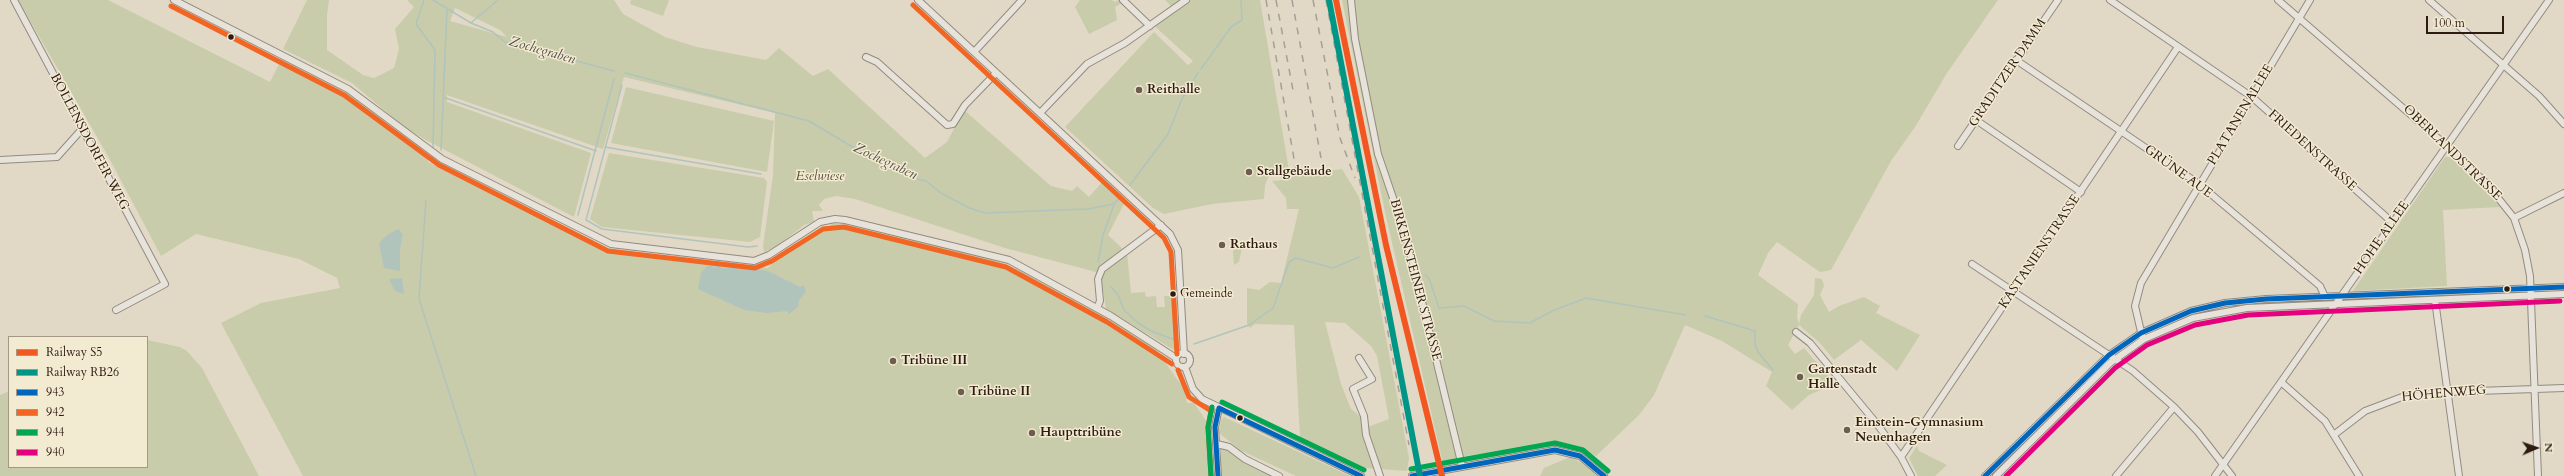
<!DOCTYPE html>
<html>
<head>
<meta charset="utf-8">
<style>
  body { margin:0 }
  #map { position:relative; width:2564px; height:476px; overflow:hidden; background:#e1d9c6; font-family:Cardo,serif }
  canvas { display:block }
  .legend { position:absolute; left:8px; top:336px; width:140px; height:132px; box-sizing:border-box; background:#f3ead2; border:1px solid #a49785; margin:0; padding:5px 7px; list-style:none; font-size:12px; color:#2d1a11 }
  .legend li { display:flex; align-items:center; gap:8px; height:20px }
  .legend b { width:20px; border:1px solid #a49785 }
  .north { position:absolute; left:2516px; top:428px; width:40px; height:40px; -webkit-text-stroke:3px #f3ead2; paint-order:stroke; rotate:88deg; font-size:11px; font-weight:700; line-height:16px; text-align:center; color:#2d1a11 }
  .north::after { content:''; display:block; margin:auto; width:14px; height:18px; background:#2d1a11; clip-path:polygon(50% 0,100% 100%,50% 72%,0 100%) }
  .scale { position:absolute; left:2426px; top:16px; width:78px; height:18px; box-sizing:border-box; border:2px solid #2d1a11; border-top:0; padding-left:5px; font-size:12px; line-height:14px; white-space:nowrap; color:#2d1a11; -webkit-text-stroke:3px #f3ead2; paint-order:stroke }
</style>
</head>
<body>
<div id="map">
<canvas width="2564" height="476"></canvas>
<ul class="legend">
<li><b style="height:5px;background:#f25721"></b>Railway S5</li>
<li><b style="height:5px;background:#009686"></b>Railway RB26</li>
<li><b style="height:5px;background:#0065bd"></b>943</li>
<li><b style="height:5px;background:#f26522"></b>942</li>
<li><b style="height:5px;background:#00a651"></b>944</li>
<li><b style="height:5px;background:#e5007d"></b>940</li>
</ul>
<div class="north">N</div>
<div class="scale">100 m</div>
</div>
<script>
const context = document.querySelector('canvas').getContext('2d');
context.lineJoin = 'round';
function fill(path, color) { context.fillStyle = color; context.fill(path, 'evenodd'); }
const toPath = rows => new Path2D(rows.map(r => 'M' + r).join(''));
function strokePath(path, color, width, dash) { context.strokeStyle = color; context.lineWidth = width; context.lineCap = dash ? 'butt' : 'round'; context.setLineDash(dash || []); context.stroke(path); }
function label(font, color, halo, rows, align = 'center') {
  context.font = font + ' Cardo,serif'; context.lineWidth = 3; context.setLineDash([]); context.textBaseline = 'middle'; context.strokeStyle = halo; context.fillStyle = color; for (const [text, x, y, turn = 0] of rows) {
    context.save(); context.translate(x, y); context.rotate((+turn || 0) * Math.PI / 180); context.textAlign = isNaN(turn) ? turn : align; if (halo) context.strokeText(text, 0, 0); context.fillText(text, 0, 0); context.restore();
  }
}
const green = toPath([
  [18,0,108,0,270,82,282,58,346,92,424,151,428,155,428,162,435,166,433,159,608,248,630,253,768,268,777,256,834,223,982,256,1019,270,1123,327,1155,348,1184,389,1187,403,1194,403,1210,427,1214,476,303,476,221,323,261,303,340,288,337,278,299,259,196,234,161,256,108,156],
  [403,235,400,250,400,271,379,243],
  [307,0,329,0,327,15,327,50,363,75,374,78,394,68,399,49,395,29,414,7,407,0,614,0,623,14,665,37,697,47,766,60,779,48,813,76,828,69,925,158,947,142,964,110,1051,186,1072,191,1077,186,1089,197,1103,181,1125,202,1108,235,1127,253,1131,293,1145,292,1146,297,1156,296,1157,307,1165,307,1164,296,1176,296,1178,347,1174,350,1106,309,1100,273,1005,248,855,199,836,196,824,199,819,205,823,211,812,211,814,222,804,225,776,247,764,252,763,246,773,175,775,113,624,77,603,149,447,95,447,102,591,153,574,217,424,139,403,126,352,83,283,49],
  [455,8,500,30,507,37,450,21],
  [631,0,669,0,663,16,630,4],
  [1080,0,1112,0,1115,2,1118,0,1122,3,1115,7,1117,20,1089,34,1075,7],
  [1165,0,1260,0,1290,176,1342,169,1359,197,1409,458,1407,471,1366,468,1300,438,1294,325,1255,324,1250,328,1247,324,1247,288,1259,290,1270,282,1281,283,1299,209,1287,209,1286,198,1272,181,1283,180,1272,169,1265,185,1264,199,1212,204,1164,214,1153,208,1065,127,1154,32,1188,65,1193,61,1150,22,1171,6],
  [1325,322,1345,323,1371,346,1377,356,1389,419,1362,429,1361,417,1351,409,1341,384],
  [1342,0,1998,0,1947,73,1915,127,1891,161,1831,270,1820,272,1777,242,1768,253,1758,275,1798,304,1797,317,1799,324,1801,315,1814,295,1815,278,1822,279,1824,286,1820,295,1829,312,1839,306,1864,297,1880,306,1876,313,1920,335,1897,371,1861,340,1834,360,1820,343,1799,325,1788,345,1795,354,1804,348,1835,384,1809,395,1792,410,1766,386,1772,372,1722,341,1685,325,1654,395,1639,415,1596,456,1574,447,1545,446,1457,457,1455,461,1443,464,1385,212],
  [626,87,774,121,767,172,611,143],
  [609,153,764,178,767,182,760,237,750,242,602,227,590,219],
  [2445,157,2450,157,2471,176,2500,207,2443,210,2447,286,2353,291],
  [1246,242,1242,247,1239,262,1234,265,1233,251,1238,244],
  [147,340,180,347,187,351,202,368,259,476,0,476,0,395,9,391,9,467,147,467],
  [1224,417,1350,476,1296,476,1240,450,1219,433,1221,420],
  [1917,446,1919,451,1947,465,1935,476,1918,476,1909,458],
  [1221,447,1228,448,1241,460,1275,476,1221,476],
  [1570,457,1589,467,1598,476,1540,476,1544,468]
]);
const water = toPath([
  [398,229,403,235,400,250,400,271,384,268,379,243,387,235],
  [713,265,713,268,718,265,722,268,744,267,768,271,800,287,804,285,806,292,799,300,798,307,789,314,787,311,767,313,744,310,698,289,701,273,707,266],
  [402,278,404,294,395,291,389,279]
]);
const stream = toPath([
  [424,0,416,24,435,50,433,149],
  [433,0,471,23,493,32,505,42,614,71],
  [472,22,498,0],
  [1201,69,1231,27,1242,20,1241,0],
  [625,73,809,121,866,155,918,179,926,181,941,193,969,208,985,213,1088,209,1114,204,1120,197],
  [622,85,586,220,602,229,748,247,757,246],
  [443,97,596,151],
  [605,147,761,174],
  [441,150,447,9],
  [432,163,432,155],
  [1130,185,1168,134,1182,99,1198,73],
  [426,200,419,299,476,476],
  [578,215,614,79],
  [1098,262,1103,235,1114,205],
  [1425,275,1429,278,1439,308,1464,306,1494,321,1530,323,1552,311,1586,298,1686,315],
  [1111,287,1118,295,1124,310,1138,323,1151,331,1178,341],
  [1705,316,1755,331,1755,344,1758,352,1773,370],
  [1194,344,1249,325,1273,308,1289,262,1296,258,1333,268,1359,257]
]);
const minor = toPath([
  [14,0,165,284,116,310],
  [174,0,348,89,442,159,611,244,754,261,769,255,820,222,835,219,845,220,1009,260,1111,316,1176,358],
  [918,0,1170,234,1178,250,1184,354],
  [1123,0,1150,26],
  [1351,0,1355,39,1378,154,1406,236,1462,466],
  [2110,0,2252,97,2393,223],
  [2278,0,2447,146,2487,184,2514,218,2525,250,2530,276,2538,476],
  [2429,0,2539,96,2564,124],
  [974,52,1022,0],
  [866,57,877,62,947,125,953,124,965,105,996,73],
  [2016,60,2199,184,2320,286,2325,297],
  [1040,113,1087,64,1125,43,1186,0],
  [1976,120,2081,192],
  [1958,146,2058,0],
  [0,160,57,157,83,128],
  [2514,218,2564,193],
  [1972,264,2133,371,2174,407,2198,432,2232,476],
  [2435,300,2459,476],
  [1097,308,1100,301,1098,279,1102,269,1161,225],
  [1796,332,1810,343,1877,424,1901,457,1911,476],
  [2142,336,2135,306,2141,283,2310,0],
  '1176 360a7 7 0 1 1 14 0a7 7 0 1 1-14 0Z',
  [1359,358,1372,379,1353,389,1364,416,1366,435,1380,476],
  [1185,367,1193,389,1202,399,1361,476],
  [2281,382,2325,421,2359,476],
  [2335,434,2365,411,2402,397,2448,392,2564,388],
  [1217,444,1229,447,1245,459,1279,476],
  [1901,457,2178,47],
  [1218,476,1215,427,1219,408],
  [1412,476,1555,450,1580,456,1604,476],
  [1985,476,2109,355,2141,333,2191,311,2225,303,2266,299,2564,287],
  [1996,476,2110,363,2144,339,2193,318,2247,308,2564,294],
  [2116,476,2174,407],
  [2215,476,2549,0]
]);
const rail = toPath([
  [1266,0,1296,170],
  [1276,0,1293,90],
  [1292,0,1321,158],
  [1313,0,1340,138,1355,178],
  [1326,0,1409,445]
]);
const bus1 = toPath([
  [1219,408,1361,476],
  [1218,476,1215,427,1219,408],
  [1412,476,1555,450,1580,456,1604,476],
  [1985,476,2109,355,2141,333,2191,311,2225,303,2266,299,2564,287]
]);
const bus2 = toPath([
  [913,5,1164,238,1171,252,1177,354],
  [171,6,344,95,439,165,608,251,755,268,772,261,823,229,844,227,1006,267,1107,322,1172,364],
  [1178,370,1189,397,1211,411,1208,427,1211,476]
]);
const bus3 = toPath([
  [1222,402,1364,470],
  [1411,469,1555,443,1583,450,1608,471],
  [1211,476,1208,427,1212,407]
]);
const bus4 = toPath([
  [2006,476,2115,368,2147,345,2195,325,2248,315,2560,301]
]);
const rail1 = toPath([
  [1336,0,1386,245,1442,476]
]);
const rail2 = toPath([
  [1329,0,1420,476]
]);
const markers = [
  [231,37,3.5,"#2d1a11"],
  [1139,90,4,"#6c5d50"],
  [1249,172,4,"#6c5d50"],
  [1222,245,4,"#6c5d50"],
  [2507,289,3.5,"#2d1a11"],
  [1173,294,3.5,"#2d1a11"],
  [893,361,4,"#6c5d50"],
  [1800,377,4,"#6c5d50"],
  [961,392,4,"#6c5d50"],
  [1240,418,3.5,"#2d1a11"],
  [1847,430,4,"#6c5d50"],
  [1032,433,4,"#6c5d50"]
];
const busNames = [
  ["Gemeinde",1180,294]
];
const streetNames = [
  ["GRADITZER DAMM",2008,73,-56],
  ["PLATANENALLEE",2241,115,-59],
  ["BOLLENSDORFER WEG",89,142,62],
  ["FRIEDENSTRASSE",2312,151,42],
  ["OBERLANDSTRASSE",2452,153,44],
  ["GRÜNE AUE",2178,172,36],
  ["HOHE ALLEE",2382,238,-55],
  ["KASTANIENSTRASSE",2040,252,-56],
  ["BIRKENSTEINER STRASSE",1415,280,75],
  ["HÖHENWEG",2444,394,-5]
];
const poiNames = [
  ["Reithalle",1147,90],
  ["Stallgebäude",1257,172],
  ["Rathaus",1230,245],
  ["Tribüne III",901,361],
  ["Gartenstadt",1808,370],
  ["Halle",1808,385],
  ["Tribüne II",969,392],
  ["Einstein-Gymnasium",1855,423],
  ["Neuenhagen",1855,438],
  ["Haupttribüne",1040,433]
];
const parkNames = [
  ["Eselwiese",820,177]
];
const waterNames = [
  ["Zochegraben",542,51,16],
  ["Zochegraben",885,162,25]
];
fill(green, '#c8ccaa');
fill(water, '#b0c4bc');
strokePath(stream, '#b0c4bc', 1.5);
strokePath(minor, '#928b80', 8);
strokePath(minor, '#e7e3da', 6);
strokePath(rail, '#a59f97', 1.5, [7, 7]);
strokePath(bus1, '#0065bd', 5);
strokePath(bus2, '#f26522', 5);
strokePath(bus3, '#00a651', 5);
strokePath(bus4, '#e5007d', 5);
strokePath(rail1, '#f25721', 6);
strokePath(rail2, '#009686', 6);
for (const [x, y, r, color] of markers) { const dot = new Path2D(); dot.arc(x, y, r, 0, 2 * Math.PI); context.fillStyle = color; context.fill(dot); strokePath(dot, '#f3ead2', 1.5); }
label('12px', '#2d1a11', '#f3ead2', busNames, 'left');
label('13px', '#2d1a11', '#f3ead2', streetNames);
label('bold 13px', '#2d1a11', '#f3ead2', poiNames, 'left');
label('italic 13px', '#564c38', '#f3ead2', parkNames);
label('italic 14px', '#54524b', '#f3ead2', waterNames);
</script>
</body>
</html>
